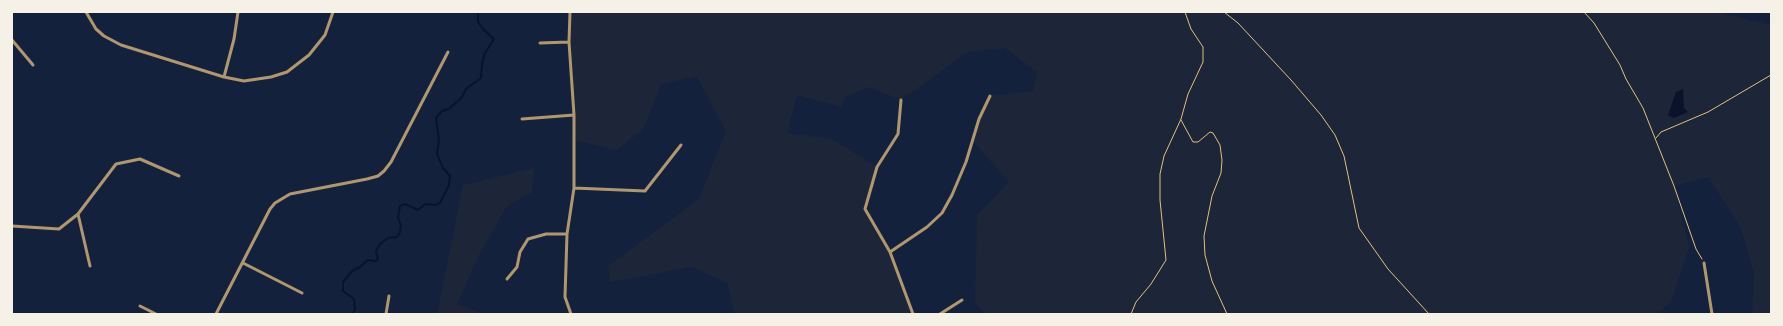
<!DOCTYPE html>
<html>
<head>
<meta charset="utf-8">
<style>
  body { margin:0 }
  #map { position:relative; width:1783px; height:326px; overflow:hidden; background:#14213d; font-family:"Asap Condensed",sans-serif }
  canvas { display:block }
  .frame { position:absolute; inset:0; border:13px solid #f6f1e7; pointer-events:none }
</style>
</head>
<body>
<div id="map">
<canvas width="1783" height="326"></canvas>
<div class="frame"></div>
</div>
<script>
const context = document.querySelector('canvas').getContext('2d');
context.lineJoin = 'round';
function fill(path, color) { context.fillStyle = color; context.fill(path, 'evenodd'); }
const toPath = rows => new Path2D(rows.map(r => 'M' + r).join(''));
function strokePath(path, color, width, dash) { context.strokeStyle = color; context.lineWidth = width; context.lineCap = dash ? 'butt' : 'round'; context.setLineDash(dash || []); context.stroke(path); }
const green = toPath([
  [570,12,1717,12,1771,25,1771,314,1752,314,1754,273,1740,226,1708,177,1674,186,1689,247,1671,302,1657,314,986,314,975,304,977,215,1009,182,973,141,979,119,990,96,1033,91,1037,72,1005,48,968,52,901,100,869,87,845,97,842,107,797,95,787,133,832,139,877,167,865,209,890,252,913,314,734,314,727,283,692,267,610,282,608,266,699,199,726,131,697,76,661,84,643,130,616,150,574,140,569,42],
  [534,168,532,192,506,207,479,255,457,304,483,314,437,314,463,185]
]);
const water = toPath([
  [1683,89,1684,108,1688,112,1674,118,1668,115,1676,92]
]);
const stream = toPath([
  [352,314,355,310,354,299,343,291,343,282,352,271,360,267,368,260,376,261,378,259,376,251,381,243,388,238,397,237,400,232,401,226,398,217,400,206,405,204,418,210,425,204,435,205,440,203,449,185,450,176,443,168,437,154,439,141,436,118,442,111,449,109,462,97,466,89,481,78,482,64,485,53,494,39,483,29,478,22,478,12]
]);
const path = toPath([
  [1224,12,1238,23,1291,80,1321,115,1335,135,1344,156,1359,228,1388,269,1429,314],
  [1584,12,1594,23,1620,65,1626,79,1643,108,1674,186,1696,249,1702,259],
  [1181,120,1193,142,1198,142,1210,132,1213,133,1220,145,1222,160,1221,173,1212,196,1204,236,1205,255,1212,281,1227,314],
  [1656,138,1661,132,1708,112,1771,75],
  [1131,314,1136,302,1151,284,1166,260,1160,200,1160,174,1164,156,1181,119,1188,94,1203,62,1203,47,1191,29,1185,12]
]);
const minor = toPath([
  [86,12,96,29,104,36,121,45,224,77,244,81,271,77,287,72,309,55,325,35,333,12],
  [570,12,569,42,574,115,574,188,567,234,565,297,571,314],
  [12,40,33,65],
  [540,43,569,42],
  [224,77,234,39,238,12],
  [901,100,898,134,877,167,865,209,890,252,913,314],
  [522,119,574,115],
  [574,188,645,191,681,145],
  [78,214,116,164,140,159,179,176],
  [12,226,59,229,78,214,90,266],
  [890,252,927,227,942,213,952,195,966,162,979,119,990,96],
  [243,263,302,293],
  [1704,263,1712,314],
  [507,279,517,267,520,252,528,239,546,234,567,234],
  [140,306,156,314],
  [216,314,270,209,275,203,290,194,367,179,378,176,384,171,391,162,448,52],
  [386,314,389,296],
  [940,314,962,300]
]);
fill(green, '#1d2539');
fill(water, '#0b132b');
strokePath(stream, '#0b132b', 2);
strokePath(path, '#e5c07b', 1);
strokePath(minor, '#b1986c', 3);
</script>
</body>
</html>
